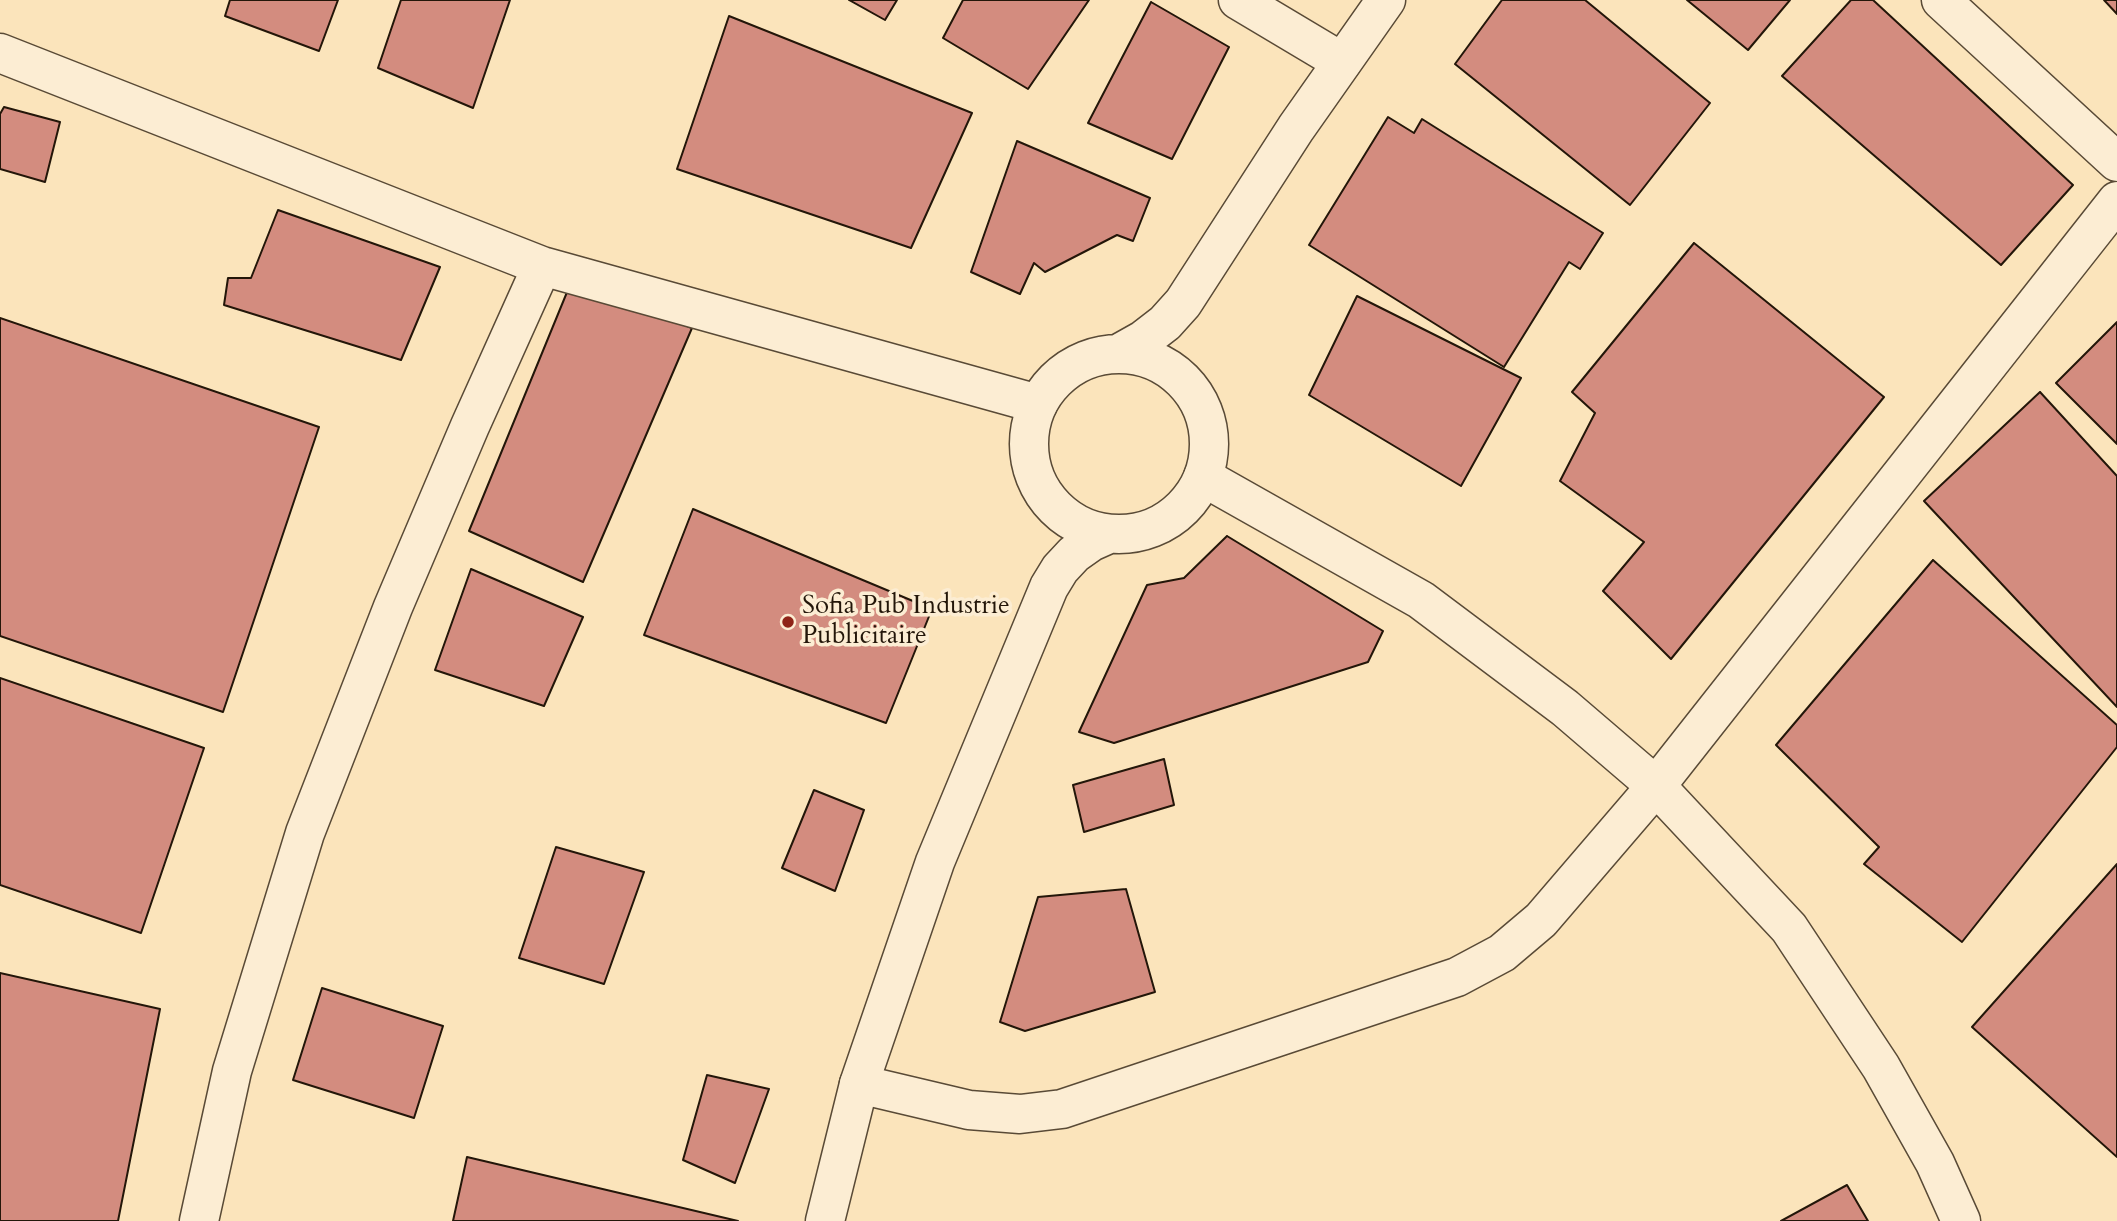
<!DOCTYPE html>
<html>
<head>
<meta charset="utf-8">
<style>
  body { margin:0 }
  canvas { display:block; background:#fbe4bb }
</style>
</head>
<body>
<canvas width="2117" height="1221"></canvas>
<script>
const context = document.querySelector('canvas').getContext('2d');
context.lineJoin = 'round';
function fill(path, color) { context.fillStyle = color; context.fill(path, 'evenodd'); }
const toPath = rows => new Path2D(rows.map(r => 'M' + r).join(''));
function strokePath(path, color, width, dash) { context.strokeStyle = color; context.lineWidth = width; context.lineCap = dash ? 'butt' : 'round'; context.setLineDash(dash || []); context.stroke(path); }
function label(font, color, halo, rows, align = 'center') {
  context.font = font + ' Cardo,serif'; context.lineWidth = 7; context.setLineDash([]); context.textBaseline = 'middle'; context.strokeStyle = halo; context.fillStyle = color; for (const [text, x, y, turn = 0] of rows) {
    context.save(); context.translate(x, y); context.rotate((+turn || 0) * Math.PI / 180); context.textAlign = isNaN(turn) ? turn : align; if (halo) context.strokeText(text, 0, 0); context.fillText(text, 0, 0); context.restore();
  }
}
const building = toPath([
  [230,0,338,0,319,51,225,16,230,0],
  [401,0,510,0,473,108,378,68,401,0],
  [849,0,897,0,885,20,849,0],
  [963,0,1089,0,1028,89,943,38,963,0],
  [1502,0,1585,0,1710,103,1630,205,1455,64,1502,0],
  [1687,0,1790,0,1748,50,1687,0],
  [1851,0,1873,0,2073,185,2001,265,1782,76,1851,0],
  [2104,0,2117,0,2117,14,2104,0],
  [1151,2,1229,47,1172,159,1088,123,1151,2],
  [729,16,972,113,911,248,677,169,729,16],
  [4,107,60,122,45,182,0,169,0,114,4,107],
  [1388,117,1414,133,1422,119,1603,233,1580,269,1569,262,1504,367,1309,245,1388,117],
  [1017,141,1150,198,1133,241,1117,235,1045,272,1034,263,1020,294,971,272,1017,141],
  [278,210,440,267,401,360,224,305,228,278,251,278,278,210],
  [1694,243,1884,397,1671,659,1603,591,1644,542,1560,481,1595,413,1572,392,1694,243],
  [572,280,692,328,583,582,469,531,572,280],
  [1357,296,1521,378,1461,486,1309,395,1357,296],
  [0,318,319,427,223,712,0,636,0,318],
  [2117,322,2117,444,2056,383,2117,322],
  [2040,392,2117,476,2117,707,1924,501,2040,392],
  [693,509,932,609,886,723,644,635,693,509],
  [1227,536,1383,631,1368,662,1114,743,1079,732,1147,585,1184,578,1227,536],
  [1933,560,2117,725,2117,747,1962,942,1864,864,1879,847,1776,745,1933,560],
  [471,569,583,617,544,706,435,670,471,569],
  [0,678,204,748,141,933,0,885,0,678],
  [1164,759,1174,805,1084,832,1073,785,1164,759],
  [814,790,864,810,835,891,782,868,814,790],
  [556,847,644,872,604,984,519,958,556,847],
  [2117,864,2117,1157,1972,1027,2117,864],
  [1126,889,1155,992,1025,1031,1000,1022,1038,897,1126,889],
  [0,973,160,1009,118,1221,0,1221,0,973],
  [322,988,443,1026,414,1118,293,1080,322,988],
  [707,1075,769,1089,735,1183,683,1160,707,1075],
  [467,1157,738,1221,453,1221,467,1157],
  [1847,1185,1868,1221,1781,1221,1847,1185]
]);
const minor = toPath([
  [1238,0,1342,62],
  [1941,0,2117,162],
  [0,53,542,266,1038,404],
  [1203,477,1421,600,1565,708,1656,786,1789,928,1881,1067,1935,1163,1961,1221],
  [859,1084,969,1110,1020,1114,1062,1109,1457,977,1502,953,1541,920,1656,786,2117,201],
  [199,1221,232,1071,305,833,393,607,470,426,542,266]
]);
const tertiary = toPath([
  [1118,354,1143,340,1165,323,1183,303,1296,128,1386,0],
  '1029 444a90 90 0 1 1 180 0a90 90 0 1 1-180 0Z',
  [825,1221,859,1084,935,862,1049,587,1060,569,1074,554,1091,542,1109,534]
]);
const markers = [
  [788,622,7,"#8f2418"]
];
const poiNames = [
  ["Sofia Pub Industrie",802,607],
  ["Publicitaire",802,637]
];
fill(building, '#d38c7f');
strokePath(building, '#231609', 2);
strokePath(minor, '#594a36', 41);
strokePath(tertiary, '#594a36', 41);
strokePath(minor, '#fcedd3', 38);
strokePath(tertiary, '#fcedd3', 38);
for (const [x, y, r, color] of markers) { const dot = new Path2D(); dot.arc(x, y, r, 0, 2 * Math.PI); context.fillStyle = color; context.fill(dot); strokePath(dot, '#fcedd3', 2.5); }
label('26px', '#231609', '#fcedd3', poiNames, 'left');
</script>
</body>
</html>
